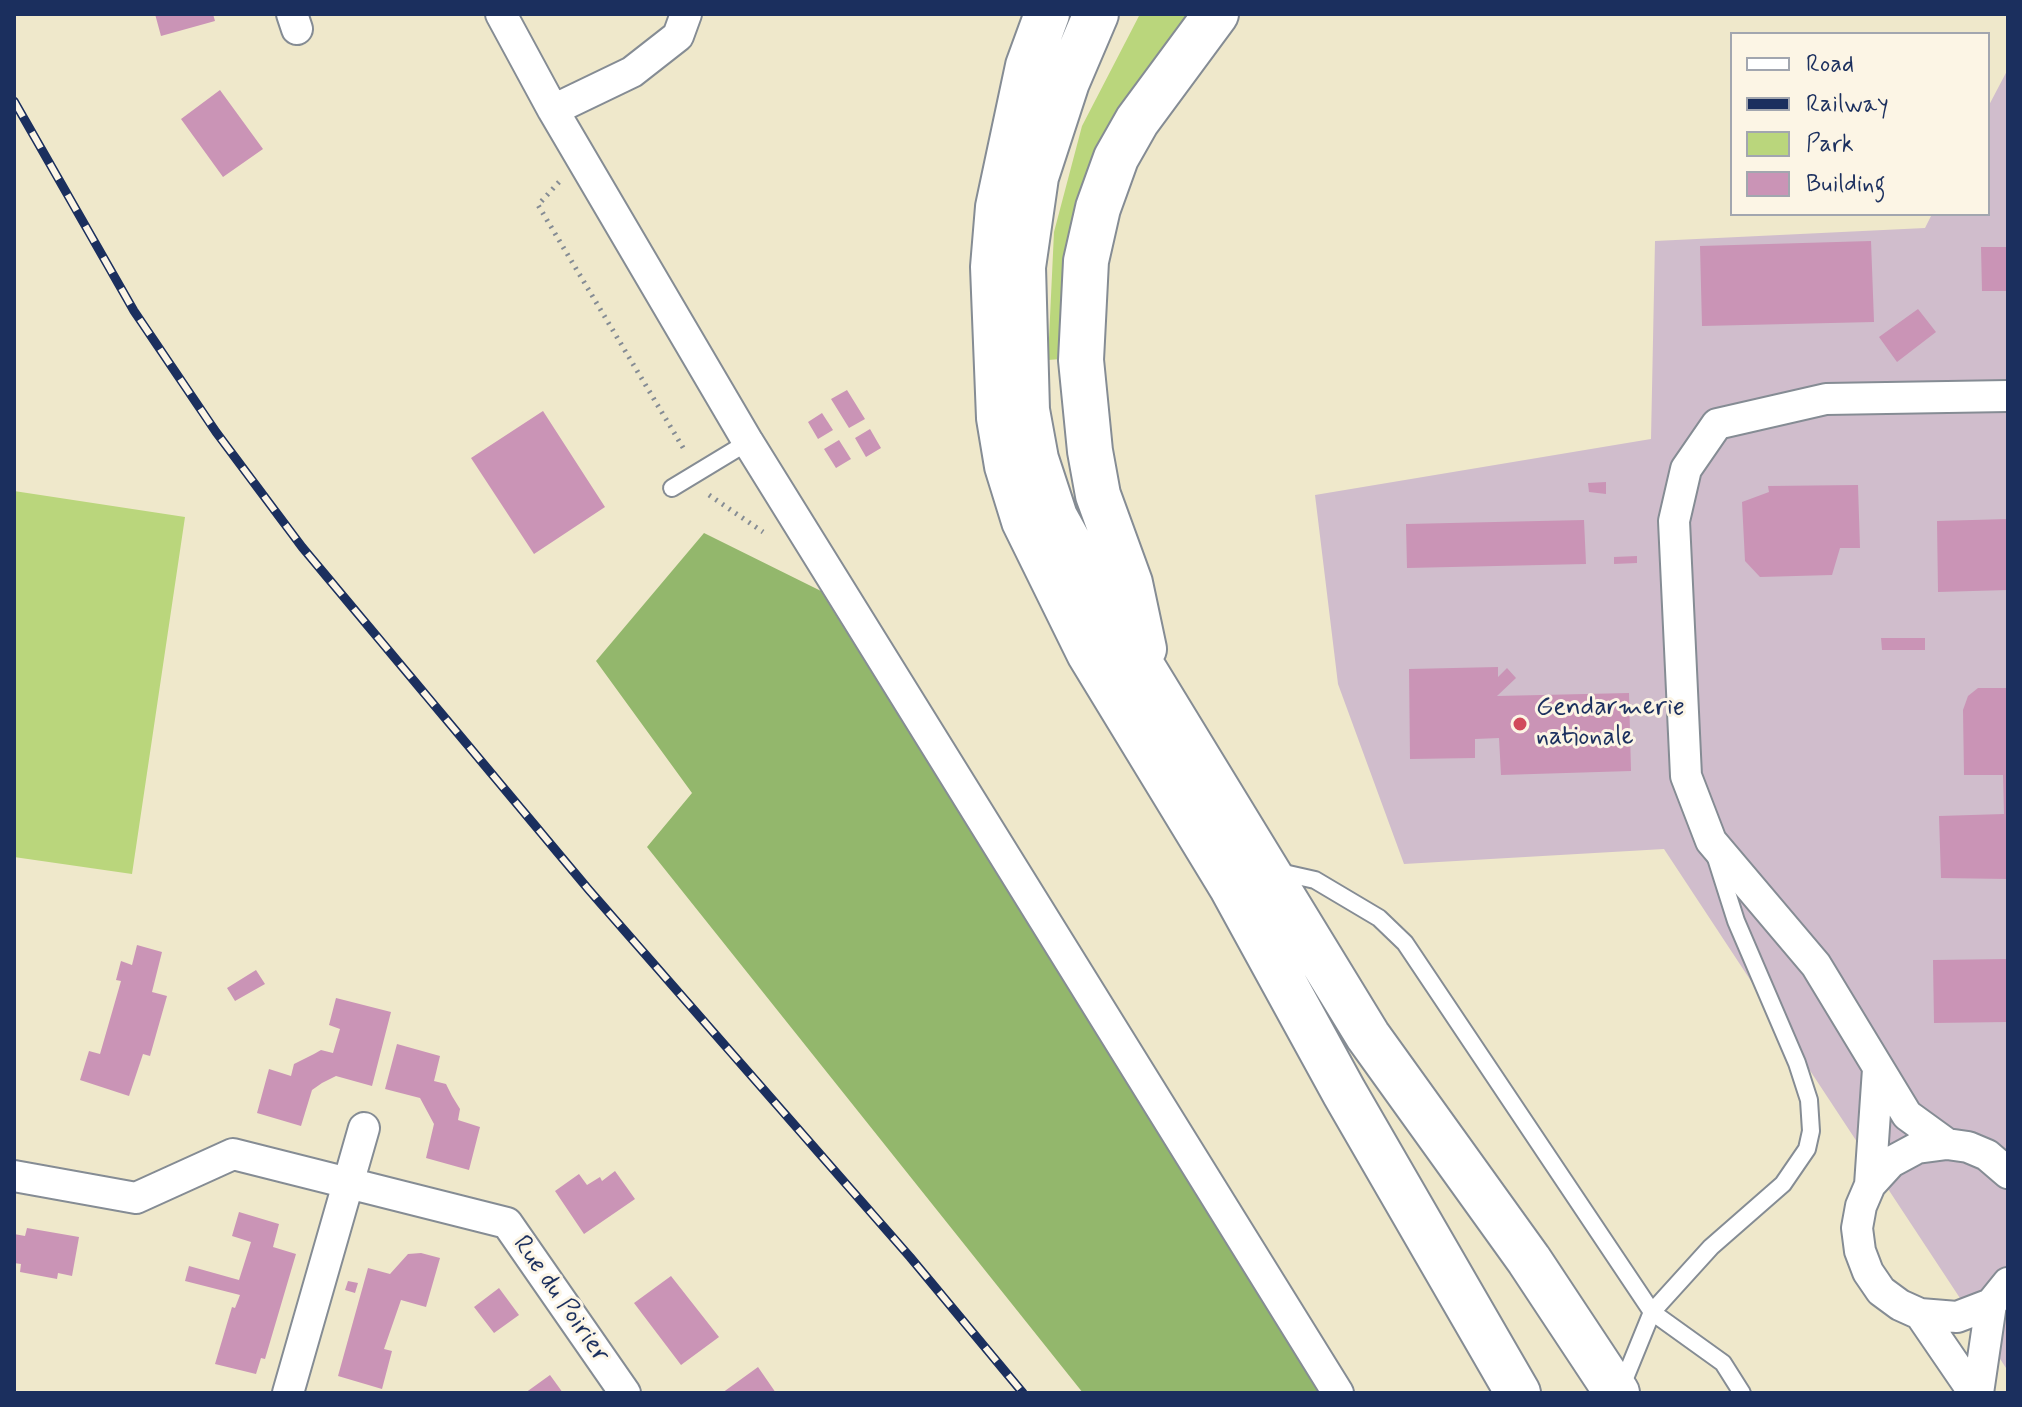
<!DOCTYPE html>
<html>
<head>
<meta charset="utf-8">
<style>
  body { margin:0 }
  #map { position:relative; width:2022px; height:1407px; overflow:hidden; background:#efe8cb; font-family:Mynerve,sans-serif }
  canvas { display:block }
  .frame { position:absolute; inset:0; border:16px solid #1b2f5e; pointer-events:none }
  .legend { position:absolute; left:1730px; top:32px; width:260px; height:184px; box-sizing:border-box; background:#fcf5e5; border:2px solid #a2a6af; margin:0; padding:10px 14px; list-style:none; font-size:24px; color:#1b2f5e }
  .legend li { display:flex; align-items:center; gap:16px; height:40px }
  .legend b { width:40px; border:2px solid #a2a6af }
</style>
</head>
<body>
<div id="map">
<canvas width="2022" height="1407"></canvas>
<div class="frame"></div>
<ul class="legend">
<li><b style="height:10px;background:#fff"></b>Road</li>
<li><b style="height:10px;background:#1b2f5e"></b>Railway</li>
<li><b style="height:22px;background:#bad67c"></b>Park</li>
<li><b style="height:22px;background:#ca94b6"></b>Building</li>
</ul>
</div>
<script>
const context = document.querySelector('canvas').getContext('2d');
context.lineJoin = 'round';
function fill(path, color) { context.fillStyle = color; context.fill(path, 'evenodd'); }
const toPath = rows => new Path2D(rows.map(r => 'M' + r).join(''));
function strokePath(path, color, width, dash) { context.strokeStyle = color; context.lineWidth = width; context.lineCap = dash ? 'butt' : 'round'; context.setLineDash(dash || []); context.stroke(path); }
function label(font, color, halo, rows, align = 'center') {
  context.font = font + ' Mynerve,sans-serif'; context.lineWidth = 6; context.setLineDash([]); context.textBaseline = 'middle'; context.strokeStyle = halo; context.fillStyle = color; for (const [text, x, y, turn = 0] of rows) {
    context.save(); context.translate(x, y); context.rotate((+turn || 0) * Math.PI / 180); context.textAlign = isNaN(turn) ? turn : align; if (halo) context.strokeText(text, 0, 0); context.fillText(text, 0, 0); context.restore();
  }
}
const industrial = toPath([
  [2008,69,2008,1371,1664,849,1404,864,1338,684,1315,495,1651,439,1655,241,1925,228,1932,214,1988,214,1988,107]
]);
const green = toPath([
  [1140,14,1188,14,1123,114,1061,359,1048,360,1054,232,1082,126],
  [14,491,185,517,132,874,14,857]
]);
const forest = toPath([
  [704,533,821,591,1320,1393,1083,1393,647,847,692,793,596,661]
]);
const building = toPath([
  [155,14,213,14,215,21,161,36],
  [220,90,263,149,223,177,181,119],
  [1871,241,1874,322,1702,326,1700,246],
  [1981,247,2008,247,2008,291,1982,291],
  [1918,309,1936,332,1897,362,1879,337],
  [847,390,865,419,849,428,831,399],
  [543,411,605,507,534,554,471,458],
  [822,413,833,430,818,439,808,422],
  [870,429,881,448,866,457,855,438],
  [839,440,851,459,836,468,824,449],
  [1606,482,1606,494,1589,492,1588,483],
  [1858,485,1860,548,1840,548,1832,575,1760,577,1745,561,1742,502,1769,492,1768,486],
  [2008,519,2008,590,1938,592,1937,521],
  [1584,520,1586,564,1407,568,1406,524],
  [1637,556,1637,563,1614,564,1614,557],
  [1881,638,1925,638,1925,650,1882,650],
  [1498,667,1498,677,1507,668,1516,678,1497,696,1629,693,1631,771,1501,775,1499,738,1475,739,1475,758,1410,759,1409,669],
  [1978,688,2008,688,2008,879,1941,878,1939,816,2004,814,2003,775,1964,775,1963,710,1968,696],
  [137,945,162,952,152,992,167,996,150,1056,143,1054,129,1096,80,1080,89,1051,100,1054,121,981,116,980,121,961,132,965],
  [2008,959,2008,1022,1934,1023,1933,960],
  [256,970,265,984,235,1001,227,988],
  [336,998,391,1012,372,1086,336,1076,322,1083,312,1090,301,1126,257,1113,269,1069,291,1076,294,1064,314,1054,321,1050,333,1053,340,1029,329,1025],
  [397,1044,440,1056,434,1081,446,1084,452,1096,460,1109,458,1120,480,1127,469,1170,426,1158,434,1124,420,1098,385,1089],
  [615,1171,635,1199,584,1234,555,1191,579,1174,587,1185,600,1177,602,1181],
  [239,1212,279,1224,273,1247,296,1254,265,1359,261,1358,256,1374,215,1364,232,1307,235,1308,240,1295,185,1281,189,1266,239,1280,251,1242,232,1236],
  [27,1228,79,1237,72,1276,58,1273,57,1279,20,1272,21,1264,14,1263,14,1234,25,1236],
  [421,1253,440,1258,426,1307,401,1300,384,1349,392,1351,382,1389,338,1376,368,1268,390,1274,408,1254],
  [671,1276,719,1337,681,1365,634,1303],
  [348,1281,358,1283,355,1293,345,1290],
  [499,1288,519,1315,494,1333,474,1307],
  [758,1367,776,1393,722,1393],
  [550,1375,563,1393,525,1393]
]);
const path = toPath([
  [559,182,538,205,685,451],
  [709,495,763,532]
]);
const lane = toPath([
  [672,488,748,442],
  [1716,858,1736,921,1797,1063,1809,1100,1811,1131,1807,1149,1783,1184,1711,1247,1652,1312,1723,1363,1742,1393],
  [1275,871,1315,880,1379,918,1405,943,1652,1312,1621,1388]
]);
const street = toPath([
  [292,14,297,29],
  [501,14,553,110,748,442,1338,1393],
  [553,110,632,72,678,36,686,14],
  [1947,1144,1907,1115,1816,965,1711,841,1686,776,1674,521,1686,469,1717,424,1826,399,2008,396],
  [14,1176,136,1198,233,1154,507,1223,625,1393],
  [1870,1185,1878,1069],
  [1991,1304,1957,1317,1920,1314,1900,1305,1881,1291,1868,1272,1860,1251,1857,1228,1861,1206,1870,1185,1891,1162,1917,1148,1947,1144,1968,1147,1987,1155,2008,1173],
  [1920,1314,1974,1393],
  [288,1393,364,1128],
  [1978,1393,1991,1304,2008,1283]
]);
const highway = toPath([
  [1047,14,1028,66,998,207,993,267,999,418,1007,466,1024,521,1089,653,1231,886,1344,1092,1518,1393],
  [1096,14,1067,82,1036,177,1023,267,1027,410,1036,459,1055,517,1093,586,1368,1036,1529,1260,1617,1393],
  [1144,649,1130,583,1098,495,1090,451,1081,360,1086,261,1098,208,1116,158,1137,121,1216,14]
]);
const rail = toPath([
  [14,101,134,311,216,432,302,547,589,890,910,1257,1023,1393]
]);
const markers = [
  [1520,724,8,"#d1495b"]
];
const poiNames = [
  ["Gendarmerie",1536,709],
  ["nationale",1536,739]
];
const streetNames = [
  ["Rue du Poirier",560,1300,55]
];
fill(industrial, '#d0bdcc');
fill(green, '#bad67c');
fill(forest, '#93b76c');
fill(building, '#ca94b6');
strokePath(lane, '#858c94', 20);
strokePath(street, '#858c94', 34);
strokePath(highway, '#858c94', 48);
strokePath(path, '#858c94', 5, [2, 6]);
strokePath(lane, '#fff', 16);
strokePath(street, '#fff', 30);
strokePath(highway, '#fff', 44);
strokePath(rail, '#1b2f5e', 9);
strokePath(rail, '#fcf5e5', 6, [18]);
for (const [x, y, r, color] of markers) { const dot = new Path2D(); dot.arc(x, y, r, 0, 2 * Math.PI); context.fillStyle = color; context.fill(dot); strokePath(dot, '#fcf5e5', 3); }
label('26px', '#1b2f5e', '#fcf5e5', poiNames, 'left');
label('26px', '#1b2f5e', '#fcf5e5', streetNames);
</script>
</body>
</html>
